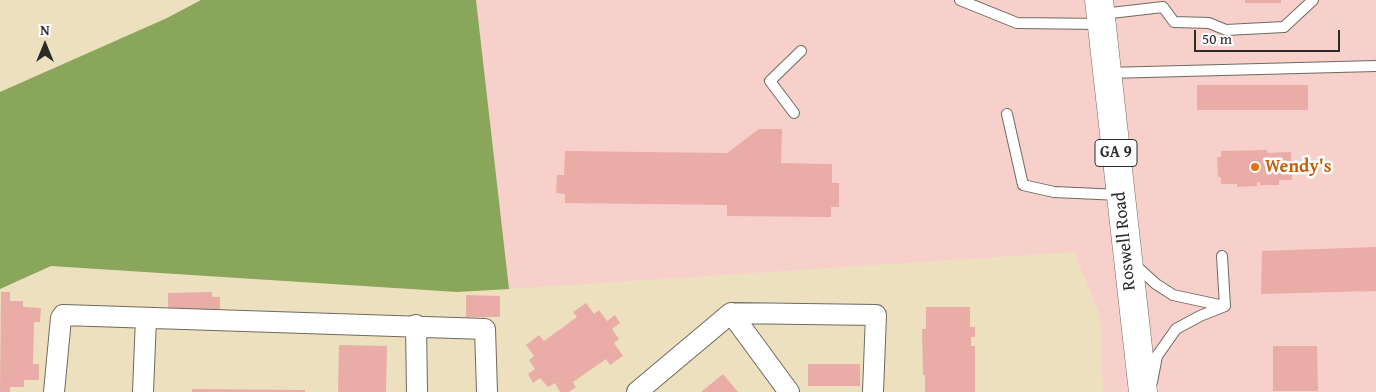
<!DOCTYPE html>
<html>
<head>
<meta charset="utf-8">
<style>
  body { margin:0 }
  #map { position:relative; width:1376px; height:392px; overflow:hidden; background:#ede0bf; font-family:"Gentium Book Plus",serif }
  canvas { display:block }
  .north { position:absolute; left:20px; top:20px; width:50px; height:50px; -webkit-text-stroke:4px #fff; paint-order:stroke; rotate:0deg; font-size:14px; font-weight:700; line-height:20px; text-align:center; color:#2b2b2b }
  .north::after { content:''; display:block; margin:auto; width:18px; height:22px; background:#2b2b2b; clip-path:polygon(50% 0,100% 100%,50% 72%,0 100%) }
  .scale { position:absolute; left:1194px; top:30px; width:146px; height:22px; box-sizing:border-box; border:2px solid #2b2b2b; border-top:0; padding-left:6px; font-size:15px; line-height:18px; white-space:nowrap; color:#2b2b2b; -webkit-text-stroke:4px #fff; paint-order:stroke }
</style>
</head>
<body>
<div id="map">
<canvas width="1376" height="392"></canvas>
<div class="north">N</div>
<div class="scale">50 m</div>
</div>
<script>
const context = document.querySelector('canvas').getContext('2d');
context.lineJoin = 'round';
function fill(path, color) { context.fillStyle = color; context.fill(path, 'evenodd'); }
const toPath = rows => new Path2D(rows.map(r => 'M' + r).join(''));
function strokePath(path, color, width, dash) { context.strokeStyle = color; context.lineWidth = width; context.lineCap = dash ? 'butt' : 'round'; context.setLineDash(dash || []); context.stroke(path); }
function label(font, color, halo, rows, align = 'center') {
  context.font = font + ' "Gentium Book Plus",serif'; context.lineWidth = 5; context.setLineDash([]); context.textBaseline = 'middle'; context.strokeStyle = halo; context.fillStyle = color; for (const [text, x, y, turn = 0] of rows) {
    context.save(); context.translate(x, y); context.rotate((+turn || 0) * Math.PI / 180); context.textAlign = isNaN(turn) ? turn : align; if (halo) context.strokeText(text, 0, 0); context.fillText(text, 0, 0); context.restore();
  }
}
const built = toPath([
  [476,0,1376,0,1376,392,1103,392,1100,315,1074,252,509,289]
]);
const forest = toPath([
  [201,0,476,0,509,289,457,292,51,266,0,289,0,92,167,18]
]);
const building = toPath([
  [1245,0,1281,0,1281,3,1245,3],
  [1197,85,1308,85,1308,110,1197,110],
  [759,129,782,129,781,163,832,164,832,183,839,183,839,207,831,207,831,217,727,216,727,205,565,203,565,194,556,193,557,175,564,175,565,151,727,153],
  [1267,150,1267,153,1291,152,1292,180,1279,180,1279,185,1260,185,1260,182,1257,182,1257,186,1237,187,1237,184,1221,184,1221,177,1218,177,1217,157,1221,157,1221,151],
  [1376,247,1376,291,1261,294,1262,251],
  [1,292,10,292,10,301,23,301,23,307,41,308,40,322,34,322,33,364,39,364,39,380,24,380,24,387,10,387,10,392,0,392],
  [212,292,212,297,220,297,220,310,211,310,211,314,168,313,168,293],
  [466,295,500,296,500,317,466,317],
  [586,303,594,314,599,310,607,321,615,315,620,323,612,329,619,339,614,343,623,356,610,365,606,359,573,382,576,387,569,392,560,392,555,383,548,387,540,378,533,383,528,374,535,369,529,360,534,356,526,345,539,335,544,341,577,317,573,312],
  [926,307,970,307,970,327,975,327,975,337,971,337,971,346,975,346,975,392,925,392,925,375,923,375,922,329,926,329],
  [339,345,387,346,386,392,338,392],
  [1273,346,1317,346,1318,391,1273,391],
  [808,364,860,364,860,386,808,386],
  [723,374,738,392,701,392],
  [192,389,305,390,305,392,192,392]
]);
const lane = toPath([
  [960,0,1017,23,1101,24],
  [1102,14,1163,7,1174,22,1209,23,1226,30,1284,27,1313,0],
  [1107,73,1376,66],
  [794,113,770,81,801,51],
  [1007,114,1023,185,1054,192,1120,195],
  [1222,256,1225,306],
  [1135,265,1156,284,1173,295,1224,306],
  [1152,382,1157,356,1176,329,1200,316,1225,306]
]);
const street = toPath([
  [731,313,789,392],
  [416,325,417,392],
  [54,392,61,318,63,315,485,329,487,392],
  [143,392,146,318],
  [637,392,731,313,876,315,873,392]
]);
const primary = toPath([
  [1099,0,1143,392]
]);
const markers = [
  [1255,167,5,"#e8710a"]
];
const shields = [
  [1116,153,42]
];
const shieldNames = [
  ["GA 9",1116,153]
];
const foodNames = [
  ["Wendy's",1265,167]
];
const streetNames = [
  ["Roswell Road",1125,241,-96]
];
fill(built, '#f7d0cb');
fill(forest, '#89a65a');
fill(building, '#e9aca7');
strokePath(lane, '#6f6a5f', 12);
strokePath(street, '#6f6a5f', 22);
strokePath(primary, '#6f6a5f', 29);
strokePath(lane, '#fff', 10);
strokePath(street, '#fff', 20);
strokePath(primary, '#fff', 28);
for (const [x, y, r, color] of markers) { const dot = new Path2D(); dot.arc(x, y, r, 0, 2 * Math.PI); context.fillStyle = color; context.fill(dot); strokePath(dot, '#fff', 2); }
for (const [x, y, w] of shields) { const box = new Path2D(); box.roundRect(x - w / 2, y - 13.5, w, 27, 4); context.fillStyle = '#fff'; context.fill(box); strokePath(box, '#2b2b2b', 1); }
label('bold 16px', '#2b2b2b', null, shieldNames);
label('bold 18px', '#c56008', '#fff', foodNames, 'left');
label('18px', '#2b2b2b', '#fff', streetNames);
</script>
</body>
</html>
